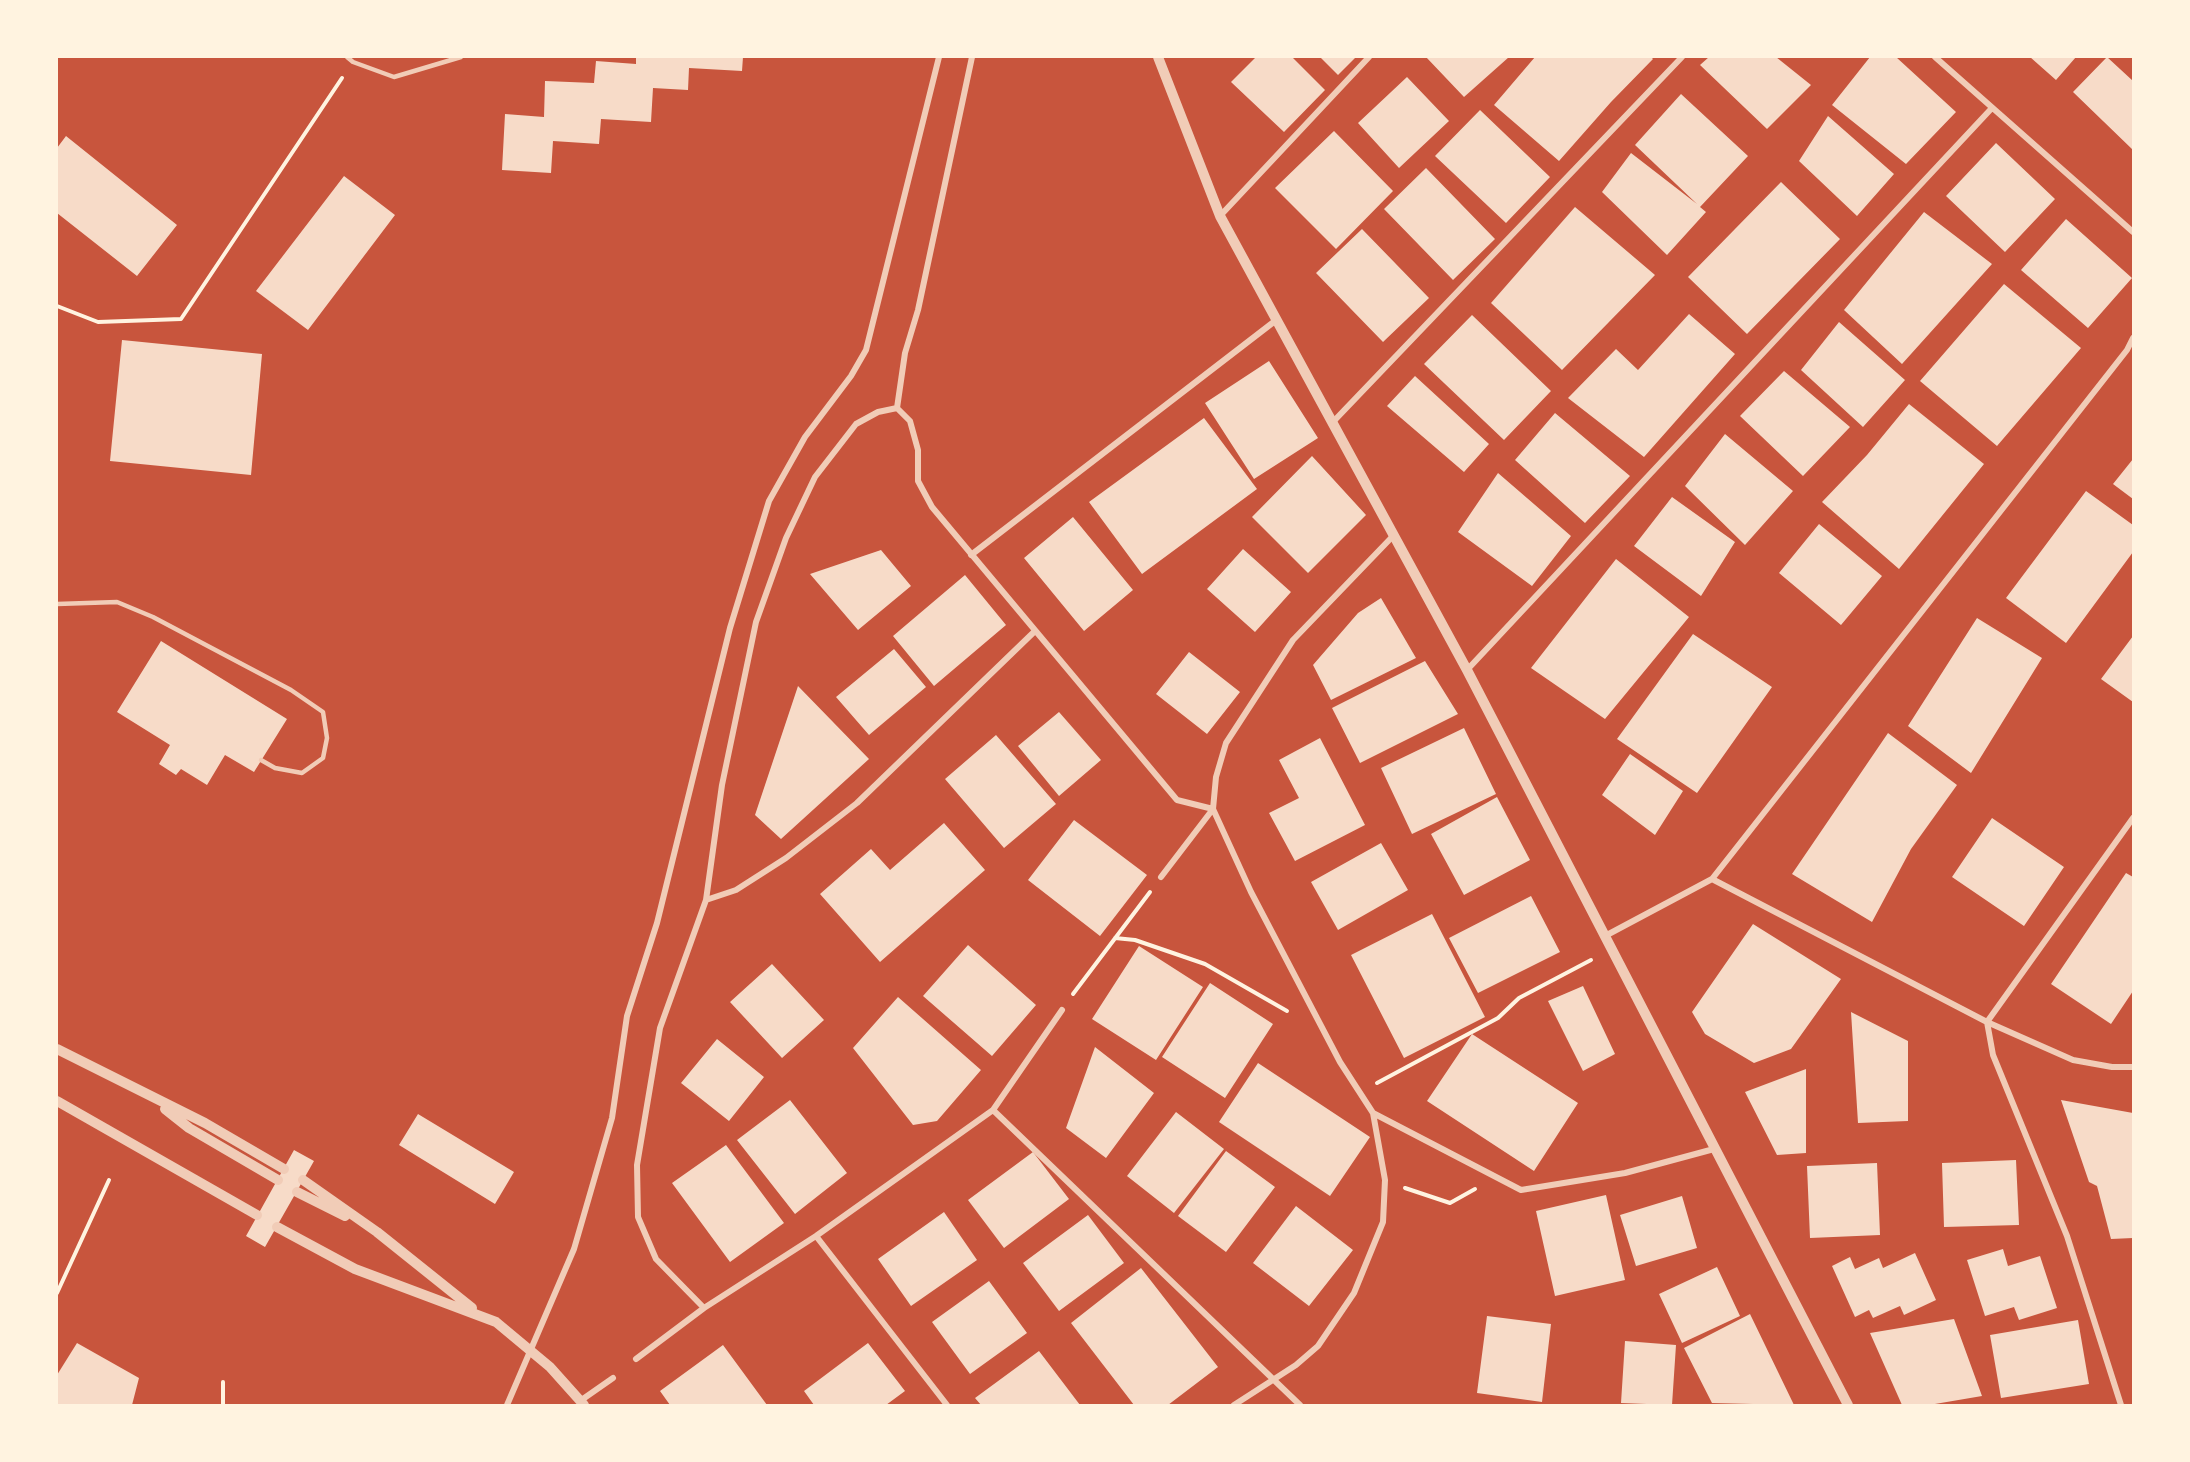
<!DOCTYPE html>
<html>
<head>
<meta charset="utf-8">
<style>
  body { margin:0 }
  #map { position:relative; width:2190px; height:1462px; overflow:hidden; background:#c8553d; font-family:"Fira Sans",sans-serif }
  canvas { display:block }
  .frame { position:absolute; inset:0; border:58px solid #fff3e0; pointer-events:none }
</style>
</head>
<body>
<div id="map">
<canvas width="2190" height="1462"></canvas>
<div class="frame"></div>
</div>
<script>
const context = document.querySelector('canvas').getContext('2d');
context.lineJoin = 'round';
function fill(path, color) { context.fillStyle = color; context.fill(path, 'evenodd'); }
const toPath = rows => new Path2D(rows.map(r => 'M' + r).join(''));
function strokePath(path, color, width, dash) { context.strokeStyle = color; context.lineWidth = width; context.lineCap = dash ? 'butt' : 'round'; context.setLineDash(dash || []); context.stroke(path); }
const building = toPath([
  [636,57,743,57,742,71,689,68,688,90,653,88,651,122,601,119,599,144,553,141,551,173,502,170,505,114,544,117,545,81,594,83,596,61,636,64],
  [1256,57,1292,57,1325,90,1284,132,1231,82],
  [1320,57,1356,57,1338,75],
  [1426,57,1509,57,1464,97],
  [1535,57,1651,57,1653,59,1611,102,1559,161,1494,105],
  [1709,57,1776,57,1811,85,1767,129,1700,65],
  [1870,57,1896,57,1956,112,1906,164,1832,105],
  [2030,57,2076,57,2056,80],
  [2107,57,2133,81,2133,150,2073,92],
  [1407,77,1449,121,1399,168,1358,123],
  [1681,94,1748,156,1700,207,1706,212,1667,255,1602,192,1631,153,1697,204,1635,145],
  [1480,110,1550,177,1506,223,1435,156],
  [1828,116,1894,174,1857,216,1799,161],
  [1334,131,1393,191,1336,249,1275,188],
  [66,136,177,225,137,276,57,213,57,148],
  [1996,143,2055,199,2005,252,1946,196],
  [1426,168,1495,239,1453,280,1384,209],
  [344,176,395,215,308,330,256,291],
  [1781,182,1840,239,1747,334,1688,277],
  [1575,207,1655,275,1562,370,1491,303],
  [1924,212,1992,264,1902,364,1844,310],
  [2066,219,2132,278,2088,328,2021,270],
  [1362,229,1429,298,1383,342,1316,273],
  [2004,284,2081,348,1997,446,1920,381],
  [1689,314,1735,354,1644,457,1568,398,1616,349,1638,370],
  [1472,315,1551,391,1504,440,1424,364],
  [1839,322,1905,380,1863,427,1801,370],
  [122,340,262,354,251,475,110,461],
  [1269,361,1318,438,1254,479,1205,403],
  [1784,371,1850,427,1803,476,1740,416],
  [1415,376,1489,444,1464,472,1387,406],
  [1909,404,1984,464,1899,569,1822,502,1867,455],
  [1555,413,1630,476,1585,523,1515,460],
  [1204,418,1257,489,1142,574,1089,502],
  [1725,434,1793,491,1745,545,1685,486],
  [1312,456,1366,515,1308,573,1252,517],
  [2133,459,2133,499,2113,484],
  [1498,473,1571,536,1532,586,1458,532],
  [2086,491,2133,525,2133,552,2066,643,2006,598],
  [1672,497,1735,542,1701,596,1634,546],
  [1073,517,1133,590,1084,631,1024,558],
  [1819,524,1882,576,1841,625,1779,573],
  [1243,549,1291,592,1255,632,1207,589],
  [881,550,911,586,858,630,810,574],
  [1616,559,1689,617,1605,719,1531,668],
  [965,575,1006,625,934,686,893,636],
  [1381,598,1416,658,1331,700,1313,665,1358,613],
  [1977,618,2042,658,1971,773,1908,726],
  [1693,634,1772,687,1697,793,1617,739],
  [2133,636,2133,702,2101,679],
  [161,641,287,719,254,772,225,755,207,785,181,769,176,775,159,764,170,745,117,712],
  [894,649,926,687,869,735,836,697],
  [1189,652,1240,692,1207,734,1156,694],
  [1425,661,1458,714,1360,763,1332,708],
  [798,686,869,759,781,839,755,815],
  [1059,712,1101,760,1059,796,1018,746],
  [1464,728,1496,794,1412,834,1381,768],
  [1888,733,1957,785,1911,849,1872,922,1792,874],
  [996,735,1056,804,1004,848,945,779],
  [1320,738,1365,825,1295,861,1269,813,1299,798,1279,760],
  [1630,754,1683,791,1655,835,1602,795],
  [1497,797,1530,860,1464,895,1431,834],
  [1992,818,2064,867,2024,926,1952,877],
  [1074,820,1147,875,1100,936,1028,880],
  [944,823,985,870,880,962,820,894,871,849,890,870],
  [1381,843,1408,890,1338,930,1311,882],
  [2126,873,2133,877,2133,991,2111,1024,2051,984],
  [1531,896,1560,952,1478,993,1449,938],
  [1432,914,1485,1017,1404,1058,1351,955],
  [1753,924,1841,979,1791,1049,1754,1063,1705,1034,1692,1012],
  [968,945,1036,1005,992,1056,923,996],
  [1139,946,1203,987,1156,1060,1092,1019],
  [772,964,824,1020,782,1058,730,1002],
  [1210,983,1273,1024,1225,1098,1162,1057],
  [1583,986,1615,1054,1583,1071,1548,1001],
  [898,997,981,1070,937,1121,913,1125,853,1048],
  [1851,1012,1908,1041,1908,1121,1858,1123],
  [1472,1034,1578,1103,1534,1171,1427,1101],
  [717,1039,764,1077,729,1121,681,1083],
  [1095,1047,1154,1093,1106,1158,1066,1128],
  [1258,1063,1370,1137,1330,1196,1219,1122],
  [1806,1069,1806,1153,1777,1155,1745,1092],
  [790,1100,847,1173,795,1214,737,1140],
  [2061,1100,2133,1113,2133,1238,2111,1239,2097,1186,2089,1182],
  [1176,1112,1224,1149,1174,1213,1127,1176],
  [418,1114,514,1172,495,1204,399,1145],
  [726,1145,784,1223,730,1262,672,1183],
  [294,1150,314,1161,265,1247,246,1236],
  [1226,1151,1275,1187,1226,1252,1178,1216],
  [1033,1152,1069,1199,1004,1248,968,1200],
  [2016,1160,2019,1225,1944,1227,1942,1163],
  [1877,1163,1880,1235,1810,1238,1807,1166],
  [1606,1195,1625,1280,1555,1296,1536,1211],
  [1682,1196,1697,1248,1636,1266,1620,1215],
  [1296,1206,1353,1250,1309,1306,1253,1263],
  [944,1212,977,1260,911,1306,878,1259],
  [1088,1215,1124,1263,1059,1311,1023,1263],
  [2003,1249,2008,1266,2040,1256,2057,1308,2019,1320,2014,1307,1985,1316,1967,1260],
  [1915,1253,1936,1300,1904,1315,1900,1306,1873,1318,1869,1310,1855,1317,1832,1266,1850,1257,1855,1269,1879,1258,1883,1268],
  [1717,1267,1740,1316,1682,1343,1659,1294],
  [1141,1268,1218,1367,1168,1405,1134,1405,1071,1323],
  [989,1281,1027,1333,970,1374,932,1322],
  [1750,1314,1794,1405,1712,1403,1684,1348],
  [1487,1316,1551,1324,1542,1402,1477,1393],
  [1954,1319,1982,1396,1929,1405,1902,1405,1870,1333],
  [2078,1320,2089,1384,2001,1398,1990,1335],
  [1625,1341,1676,1345,1672,1405,1621,1403],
  [77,1343,139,1378,132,1405,57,1405,57,1375],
  [868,1343,905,1391,886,1405,814,1405,804,1391],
  [723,1345,767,1405,670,1405,660,1391],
  [1039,1351,1080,1405,981,1405,975,1398]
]);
const path = toPath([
  [57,306,98,322,181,319,342,78],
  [1115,938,1135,940,1205,964,1287,1011],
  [1073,994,1150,892],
  [1377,1083,1498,1018,1519,998,1591,960],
  [1405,1188,1450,1203,1475,1189],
  [57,1293,109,1180],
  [223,1405,223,1382]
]);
const service = toPath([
  [347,57,353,62,394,77,461,57],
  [57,604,117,602,153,617,291,690,323,712,327,738,323,758,302,773,275,768,261,760]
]);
const minor = toPath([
  [1935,57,2133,232],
  [1220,216,1369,57],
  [897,408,910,421,918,450,918,481,932,507,1177,800,1213,809,1251,892,1340,1062,1373,1113,1385,1180,1383,1222,1354,1293,1318,1346,1296,1365,1234,1405],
  [1332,423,1682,57],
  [971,555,1275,321],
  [1467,670,1991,109],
  [1161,877,1213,809,1216,777,1226,743,1293,640,1393,536],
  [1712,879,1987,1022,2073,1060,2112,1067,2133,1067],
  [706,900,722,785,756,622,786,538,815,477,856,424,878,412,897,408,905,353,918,310,972,57],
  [1605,936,1712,879,2127,350,2133,338],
  [993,1110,1300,1405],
  [1373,1113,1521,1190,1625,1173,1714,1149],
  [816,1236,947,1405],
  [704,1308,656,1259,638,1217,637,1165,660,1028,706,900,736,890,786,858,857,803,1035,631],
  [636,1359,704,1308,816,1236,993,1110,1062,1010],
  [580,1401,613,1378],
  [507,1405,574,1249,612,1118,627,1016,657,923,730,628,769,501,805,437,851,376,866,350,939,57],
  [2121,1405,2067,1236,1993,1055,1987,1022,2133,818]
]);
const tertiary = toPath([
  [1158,57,1220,216,1467,670,1848,1405],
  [57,1049,205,1123,284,1169],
  [57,1101,257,1215],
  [165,1109,189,1128,278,1180],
  [303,1180,377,1232,472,1308],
  [297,1192,345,1216],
  [277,1227,355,1269,496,1322,550,1367,584,1405]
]);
fill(building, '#f7dbc8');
strokePath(path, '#fff3e0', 4);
strokePath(service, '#f1ccb7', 4.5);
strokePath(minor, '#f1ccb7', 6);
strokePath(tertiary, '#f1ccb7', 10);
</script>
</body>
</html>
